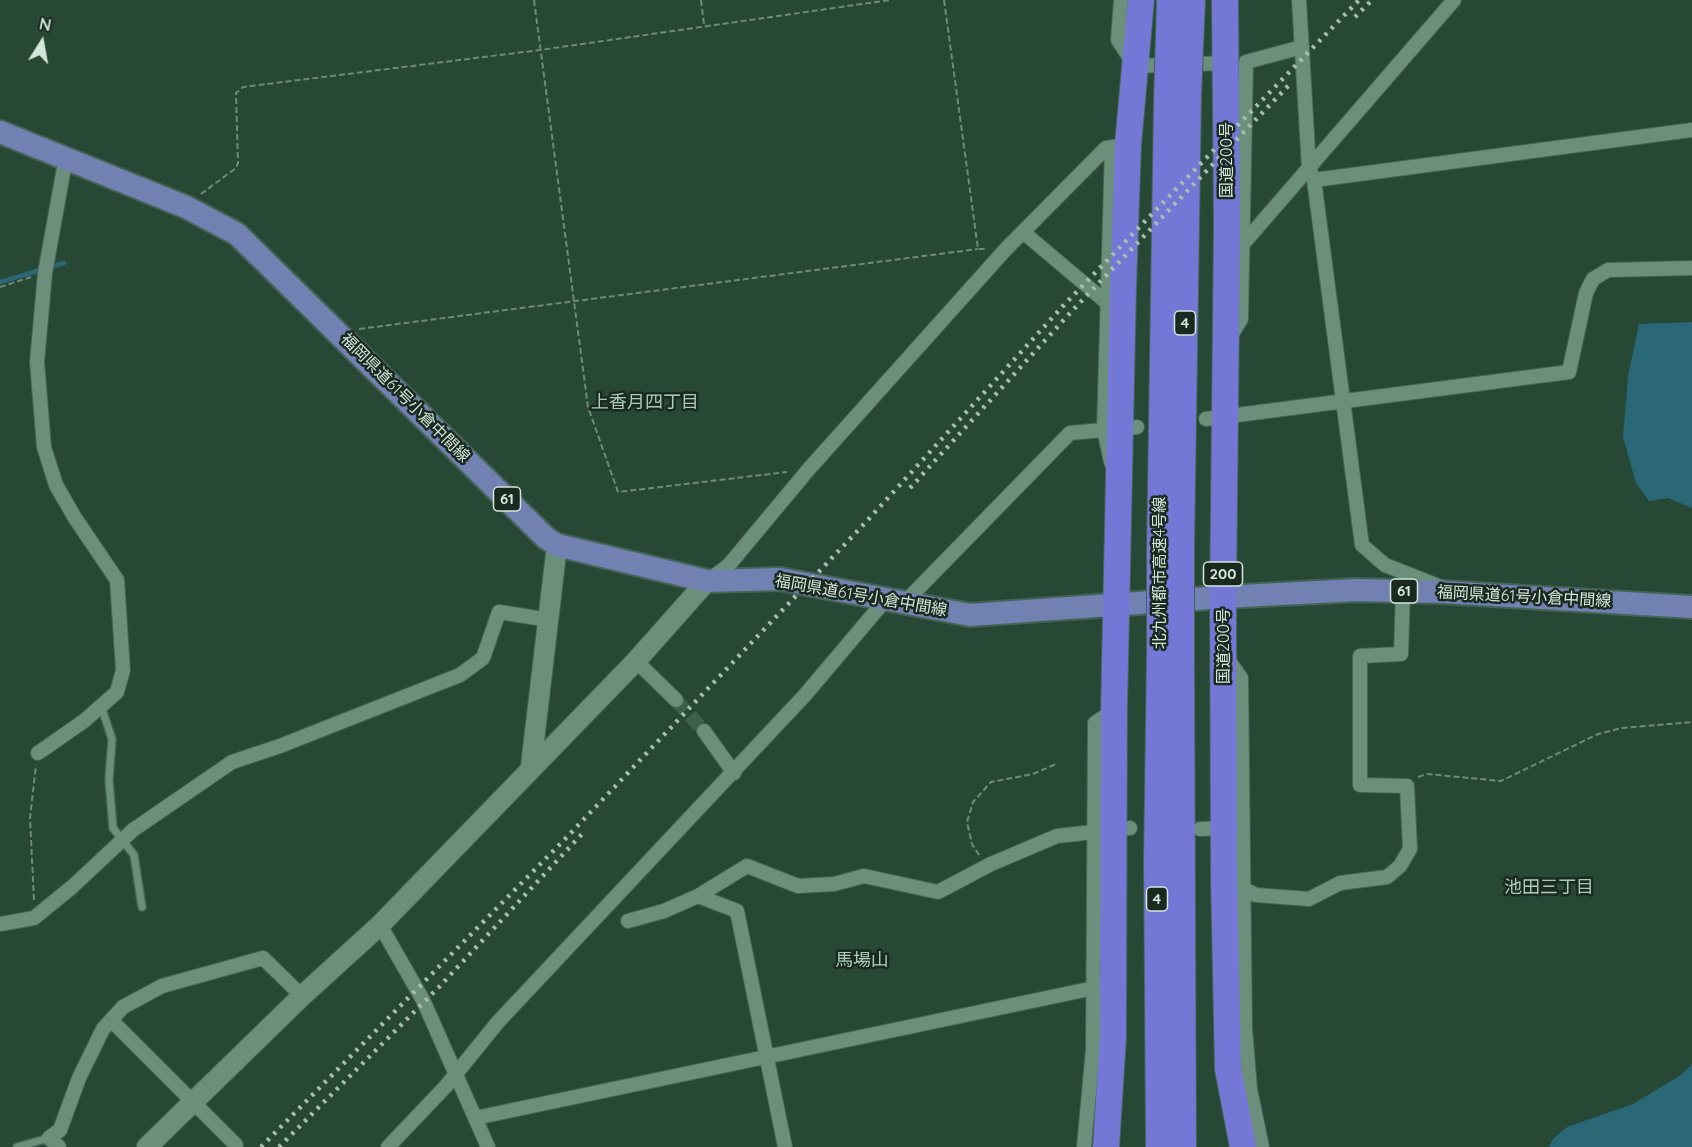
<!DOCTYPE html>
<html>
<head>
<meta charset="utf-8">
<style>
  body { margin:0 }
  #map { position:relative; width:1692px; height:1147px; overflow:hidden; background:#264835; font-family:Quicksand,sans-serif }
  canvas { display:block }
  .north { position:absolute; left:12px; top:12px; width:60px; height:60px; -webkit-text-stroke:4px #1b2a21; paint-order:stroke; rotate:11deg; font-size:16px; font-weight:700; line-height:24px; text-align:center; color:#d3e6da }
  .north::after { content:''; display:block; margin:auto; width:21px; height:27px; background:#d3e6da; clip-path:polygon(50% 0,100% 100%,50% 72%,0 100%) }
</style>
</head>
<body>
<div id="map">
<canvas width="1692" height="1147"></canvas>
<div class="north">N</div>
</div>
<script>
const context = document.querySelector('canvas').getContext('2d');
context.lineJoin = 'round';
function fill(path, color) { context.fillStyle = color; context.fill(path, 'evenodd'); }
const toPath = rows => new Path2D(rows.map(r => 'M' + r).join(''));
function strokePath(path, color, width, dash) { context.strokeStyle = color; context.lineWidth = width; context.lineCap = dash ? 'butt' : 'round'; context.setLineDash(dash || []); context.stroke(path); }
function label(font, color, halo, rows, align = 'center') {
  context.font = font + ' Quicksand,"Noto Sans JP",sans-serif'; context.lineWidth = 5; context.setLineDash([]); context.textBaseline = 'middle'; context.strokeStyle = halo; context.fillStyle = color; for (const [text, x, y, turn = 0] of rows) {
    context.save(); context.translate(x, y); context.rotate((+turn || 0) * Math.PI / 180); context.textAlign = isNaN(turn) ? turn : align; if (halo) context.strokeText(text, 0, 0); context.fillText(text, 0, 0); context.restore();
  }
}
const water = toPath([
  [1692,322,1692,508,1668,498,1649,501,1636,483,1623,437,1628,376,1639,324],
  [1692,1064,1692,1147,1549,1147,1553,1139,1567,1127,1633,1104,1681,1075]
]);
const stream = toPath([
  [0,282,64,263]
]);
const streetTunnel = toPath([
  [676,700,704,731]
]);
const path = toPath([
  [534,0,588,407,618,492,787,472],
  [701,0,704,24],
  [944,0,978,249,987,249],
  [201,194,236,168,238,163,236,93,243,87,540,50,890,0],
  [0,287,31,277],
  [359,329,978,249],
  [1418,777,1427,774,1501,781,1598,734,1622,728,1692,722],
  [979,855,972,844,967,822,973,802,991,782,1033,774,1056,764],
  [34,900,30,818,36,765]
]);
const lane = toPath([
  [101,706,112,739,109,780,113,828,134,855,142,907],
  [17,1147,49,1138]
]);
const street = toPath([
  [1121,0,1118,40,1135,66,1226,63],
  [1299,0,1309,168,1314,180,1362,545,1385,565,1441,587],
  [1314,180,1692,130],
  [1023,232,1106,302],
  [1243,244,1454,0],
  [1230,337,1241,319,1246,62,1302,47],
  [1206,419,1569,372,1586,293,1593,279,1608,270,1692,268],
  [1111,462,1104,429,1112,147],
  [709,580,728,566,808,470,1005,250,1106,148,1128,145],
  [905,602,1070,433,1137,427],
  [1227,658,1241,678,1245,1028,1250,1089,1262,1147],
  [636,661,676,700],
  [704,731,734,773],
  [38,753,84,721,117,692,123,670,117,580,75,518,56,485,44,447,37,362,45,273,66,157],
  [1200,829,1227,828],
  [1224,879,1256,895,1309,899,1340,883,1387,877,1400,866,1410,849,1407,786,1360,785,1360,656,1401,654,1403,591],
  [698,896,737,911,785,1147],
  [628,921,664,911,698,896,747,866,798,886,834,884,864,876,938,892,991,864,1057,836,1130,828],
  [0,924,34,918,72,887,133,830,232,762,280,746,460,675,483,658,499,612,550,620],
  [380,925,423,1000,488,1147],
  [112,1021,236,1145],
  [475,1118,1094,988],
  [59,1147,49,1138,60,1130,79,1078,103,1029,123,1007,162,986,263,958,302,996],
  [388,1147,446,1086,498,1022,805,695,887,598],
  [1084,1147,1093,1049,1095,723,1114,710]
]);
const secondary = toPath([
  [531,766,557,545],
  [147,1147,302,996,380,925,636,661,707,581]
]);
const primary = toPath([
  [0,132,186,207,237,234,546,538,557,545,707,581,780,579,970,615,1223,597,1356,590,1443,592,1692,607]
]);
const highway = toPath([
  [1225,0,1227,226,1223,597,1224,879,1228,1069,1243,1147],
  [1181,549,1188,97],
  [1160,550,1167,102],
  [1181,651,1183,1147],
  [1106,1147,1113,1037,1114,710,1123,288,1128,145,1141,0],
  [1159,1147,1157,859,1160,650]
]);
const rail = toPath([
  [1355,17,1372,0],
  [910,488,1071,312,1290,84],
  [261,1147,568,836,866,522,1063,306,1359,0],
  [279,1147,439,987,582,834]
]);
const highwayBridge = toPath([
  [1188,97,1192,0],
  [1167,102,1170,0],
  [1160,650,1160,550],
  [1181,651,1181,549]
]);
const shields = [
  [1185,323,21],
  [507,499,27],
  [1223,574,39],
  [1404,591,27],
  [1157,899,21]
];
const shieldNames = [
  ["4",1185,323],
  ["61",507,499],
  ["200",1223,574],
  ["61",1404,591],
  ["4",1157,899]
];
const streetNames = [
  ["国道200号",1227,160,-90],
  ["福岡県道61号小倉中間線",405,398,45],
  ["北九州都市高速4号線",1160,573,-90],
  ["福岡県道61号小倉中間線",861,596,10],
  ["福岡県道61号小倉中間線",1524,597,3],
  ["国道200号",1224,646,-90]
];
const neighbourhoodNames = [
  ["上香月四丁目",645,403],
  ["池田三丁目",1549,888],
  ["馬場山",862,961]
];
fill(water, '#2a6777');
strokePath(stream, '#2a6777', 4.5);
strokePath(streetTunnel, '#40604e', 14, [14, 7]);
strokePath(lane, '#466456', 10);
strokePath(street, '#466456', 16);
strokePath(secondary, '#466456', 22);
strokePath(primary, '#466456', 26);
strokePath(highway, '#466456', 28);
strokePath(path, '#6f8a7a', 2, [6, 3]);
strokePath(lane, '#6b8f7a', 7);
strokePath(street, '#6b8f7a', 14);
strokePath(secondary, '#6b8f7a', 20);
strokePath(primary, '#7081b2', 22);
strokePath(highway, '#7378d7', 26);
strokePath(rail, '#a7beb0', 4.5, [3, 6]);
strokePath(highwayBridge, '#466456', 28, []);
strokePath(highwayBridge, '#7378d7', 26);
for (const [x, y, w] of shields) { const box = new Path2D(); box.roundRect(x - w / 2, y - 12, w, 24, 4.5); context.fillStyle = '#1b2a21'; context.fill(box); strokePath(box, '#d3e6da', 1.5); }
label('bold 15px', '#d3e6da', null, shieldNames);
label('16px', '#d3e6da', '#1b2a21', streetNames);
label('18px', '#a7cdb7', '#1b2a21', neighbourhoodNames);
</script>
</body>
</html>
